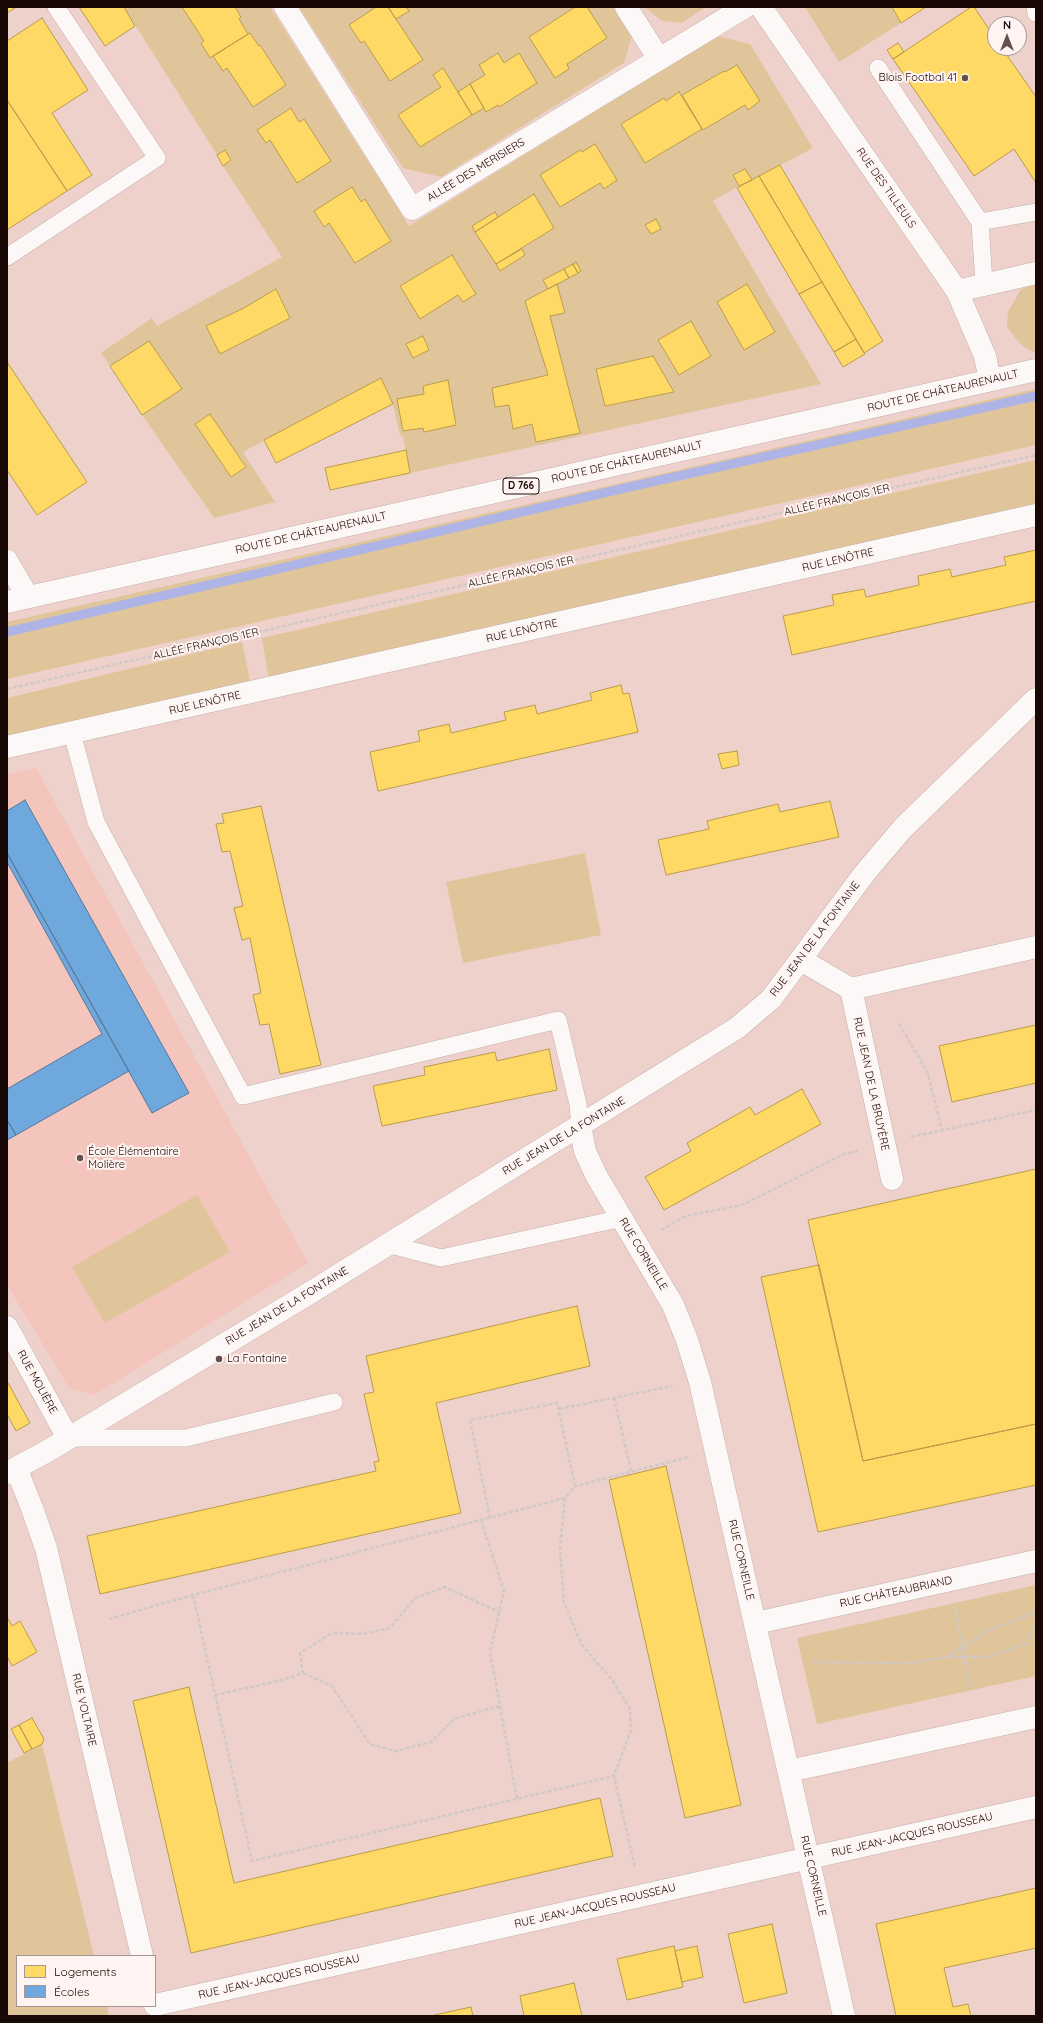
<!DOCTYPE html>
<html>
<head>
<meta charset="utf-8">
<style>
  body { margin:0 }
  #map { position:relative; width:1043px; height:2023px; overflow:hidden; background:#eed1cb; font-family:Quicksand,sans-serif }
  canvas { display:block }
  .frame { position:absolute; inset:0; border:8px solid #190906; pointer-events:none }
  .legend { position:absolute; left:16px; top:1955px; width:140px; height:52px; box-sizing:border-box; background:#fff4f1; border:1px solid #a39693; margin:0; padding:5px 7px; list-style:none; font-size:12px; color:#190906 }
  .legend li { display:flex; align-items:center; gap:8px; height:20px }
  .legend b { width:20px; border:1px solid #a39693 }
  .north { position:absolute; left:987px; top:16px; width:40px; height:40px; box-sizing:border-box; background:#fff4f1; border:1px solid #a39693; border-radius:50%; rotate:0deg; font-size:11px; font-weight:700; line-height:16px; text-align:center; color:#190906 }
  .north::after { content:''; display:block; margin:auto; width:14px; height:18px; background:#644f4b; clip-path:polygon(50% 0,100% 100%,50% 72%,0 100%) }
</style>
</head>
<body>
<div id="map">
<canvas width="1043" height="2023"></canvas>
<div class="frame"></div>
<ul class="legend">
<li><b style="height:11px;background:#ffd966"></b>Logements</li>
<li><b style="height:11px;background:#6fa8dc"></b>Écoles</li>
</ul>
<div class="north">N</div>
</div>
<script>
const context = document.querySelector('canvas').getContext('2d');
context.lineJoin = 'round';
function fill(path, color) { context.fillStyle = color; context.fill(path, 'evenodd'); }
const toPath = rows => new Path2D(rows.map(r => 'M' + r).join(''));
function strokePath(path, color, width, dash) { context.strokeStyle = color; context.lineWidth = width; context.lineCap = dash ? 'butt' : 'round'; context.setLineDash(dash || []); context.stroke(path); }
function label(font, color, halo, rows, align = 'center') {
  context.font = font + ' Quicksand,sans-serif'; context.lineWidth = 4; context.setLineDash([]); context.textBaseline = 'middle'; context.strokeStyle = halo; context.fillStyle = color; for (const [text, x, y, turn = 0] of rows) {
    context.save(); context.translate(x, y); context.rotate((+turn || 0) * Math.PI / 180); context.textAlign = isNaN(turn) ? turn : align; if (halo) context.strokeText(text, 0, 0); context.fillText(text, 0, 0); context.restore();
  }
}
const built = toPath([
  [36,768,308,1263,94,1395,69,1388,7,1285,7,774]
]);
const green = toPath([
  [124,7,182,7,204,41,201,43,210,58,213,56,223,70,227,68,253,107,286,85,260,45,259,46,248,34,239,19,241,17,235,7,270,7,409,226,717,36,750,44,813,148,752,180,745,169,733,174,739,186,713,201,821,384,410,473,403,436,400,435,393,404,381,378,243,452,275,502,214,518,142,415,182,389,149,341,110,366,101,353,152,318,157,326,282,257,223,166,231,160,225,150,217,155],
  [737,65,760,101,748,109,745,105,704,130,702,129,645,163,621,124,664,98,666,101,679,92,682,95,723,71,725,72],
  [291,108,299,122,304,119,331,161,297,183,270,140,266,143,257,130],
  [596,145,617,180,604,189,600,183,560,207,541,175,580,150,582,152],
  [352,187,361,202,365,200,391,241,355,263,329,223,323,227,314,211],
  [534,194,554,228,522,249,525,255,500,271,472,226,495,212,498,217],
  [656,220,661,229,651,234,645,225],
  [452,255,476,294,463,302,458,295,420,319,400,286],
  [576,262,581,271,557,284,565,313,550,316,580,433,536,442,532,424,513,428,509,405,495,407,492,389,548,375,525,301,548,289,544,280],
  [747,284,775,332,744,350,717,302],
  [276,289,290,318,220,354,206,326,242,309],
  [691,321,711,356,679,375,658,340],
  [423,336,429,350,413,358,406,344],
  [653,356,674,392,605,406,596,369],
  [448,381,456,425,424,432,423,428,403,431,397,400,424,394,423,386],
  [210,414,246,466,232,477,195,424],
  [299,7,376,7,349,25,361,43,364,41,390,80,396,19,408,12,406,7,575,7,529,37,555,78,567,64,606,38,587,7,613,7,632,36,624,63,441,177,403,168],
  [497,53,504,63,519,53,537,83,500,107,498,105,487,112,484,108,420,147,398,115,441,87,433,75,442,69,458,92,485,75,479,65],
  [644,7,706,7,681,23,662,21],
  [805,7,892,7,901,23,839,62],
  [1036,284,1036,353,1021,345,1007,327,1008,312,1021,289],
  [1036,389,1036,445,7,679,7,622],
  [1036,460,1036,508,269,680,262,638],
  [242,642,251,686,7,739,7,698],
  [585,853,601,935,463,963,446,882],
  [197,1195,230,1252,105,1323,72,1267],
  [1036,1585,1036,1676,817,1724,797,1638],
  [42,1744,94,1956,17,1956,17,2006,107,2006,109,2016,7,2016,7,1763]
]);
const homes = toPath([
  [7,7,15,7,15,8,7,13,7,7],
  [79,7,124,7,135,26,105,46,79,7],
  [182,7,235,7,241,17,239,19,248,34,210,58,201,43,204,41,182,7],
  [376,7,388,7,423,60,390,81,364,41,361,43,349,25,376,7],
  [388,7,406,7,409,11,396,19,388,7],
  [575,7,587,7,607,38,567,64,569,69,555,78,529,37,575,7],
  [892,7,926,7,901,23,892,7],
  [971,7,974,7,995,38,995,48,1002,48,1036,97,1036,183,1014,149,974,176,893,59,971,7],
  [42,18,88,90,52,113,92,175,67,191,7,100,7,41,42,18],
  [250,33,259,46,260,45,286,85,253,107,227,68,223,71,213,56,250,33],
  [898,43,904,52,893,59,887,50,898,43],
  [498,53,504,63,519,53,537,83,499,107,498,105,486,112,470,84,485,75,479,65,498,53],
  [737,65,760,101,748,110,745,105,703,130,682,95,724,71,725,72,737,65],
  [443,68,472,115,420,147,398,115,441,87,433,75,443,68],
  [470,84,484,108,472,115,458,92,470,84],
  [679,92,702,129,645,163,621,124,664,98,666,101,679,92],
  [7,100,67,191,7,230,7,100],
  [291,108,299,122,304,119,331,161,297,183,270,140,266,143,257,130,291,108],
  [595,144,617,180,604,189,600,183,560,207,540,175,580,150,582,152,595,144],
  [225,150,231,160,223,166,217,155,225,150],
  [780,165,883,341,864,353,759,176,780,165],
  [745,169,752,180,739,186,733,175,745,169],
  [759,176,822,282,799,294,737,188,759,176],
  [352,187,361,202,365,199,391,241,355,263,329,223,324,227,314,211,352,187],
  [534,194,554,228,496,264,475,232,534,194],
  [495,212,498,217,475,232,472,226,495,212],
  [656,219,661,229,651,234,645,225,656,219],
  [522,249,525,255,500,271,496,264,522,249],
  [452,255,476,294,463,302,458,295,420,319,400,286,452,255],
  [576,262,581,271,578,273,573,264,576,262],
  [573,264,578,273,569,278,564,269,573,264],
  [564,269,569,278,548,289,543,280,564,269],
  [822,282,856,339,834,352,799,294,822,282],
  [557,284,565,313,550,316,580,433,536,442,532,424,513,429,509,405,495,407,492,388,548,375,525,301,557,284],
  [747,284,775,332,744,350,717,302,747,284],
  [276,289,290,318,220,354,206,326,242,309,276,289],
  [691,321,711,356,679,375,658,340,691,321],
  [423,336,429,350,413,358,406,344,423,336],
  [856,339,865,354,843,367,834,352,856,339],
  [149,341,182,389,142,415,110,366,149,341],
  [653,356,674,392,605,406,596,369,653,356],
  [7,362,87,482,37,515,7,470,7,362],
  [381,378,393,404,276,463,264,440,381,378],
  [448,380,456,425,424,432,423,428,403,431,397,399,424,394,423,386,448,380],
  [210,414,246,467,231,477,195,424,210,414],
  [406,450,410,473,330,490,325,468,406,450],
  [1036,550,1036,601,792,655,783,616,834,605,832,595,864,589,866,597,919,585,918,576,950,569,952,577,1006,565,1004,557,1036,550],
  [621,685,623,694,629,693,638,732,378,791,370,752,420,741,418,731,449,724,451,733,506,720,504,712,535,705,537,714,592,700,590,693,621,685],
  [737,751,739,765,722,769,718,754,737,751],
  [830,801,839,837,666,875,658,840,709,829,707,821,778,804,780,812,830,801],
  [261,806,321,1065,280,1074,269,1024,260,1025,253,995,261,993,250,938,242,940,234,908,243,906,230,851,222,852,216,824,224,823,222,814,261,806],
  [1036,1025,1036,1083,952,1102,939,1046,1036,1025],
  [549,1049,557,1090,382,1126,373,1086,425,1075,424,1067,495,1052,497,1061,549,1049],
  [802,1089,821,1124,664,1210,645,1177,691,1151,687,1143,750,1107,755,1115,802,1089],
  [1036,1169,1036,1424,863,1461,808,1220,1036,1169],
  [819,1265,863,1461,1036,1424,1036,1485,818,1532,761,1277,819,1265],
  [577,1306,590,1366,436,1403,461,1513,100,1594,87,1536,376,1471,374,1462,379,1461,364,1394,374,1392,366,1356,577,1306],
  [7,1381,30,1423,16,1431,7,1414,7,1381],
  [666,1466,741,1805,685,1818,609,1480,666,1466],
  [7,1617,12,1626,20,1621,37,1652,12,1666,7,1656,7,1617],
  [189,1687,234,1883,600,1798,613,1856,191,1953,133,1701,189,1687],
  [32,1718,44,1739,42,1744,32,1749,19,1725,32,1718],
  [19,1725,32,1749,24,1753,11,1729,19,1725],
  [1036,1888,1036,1948,944,1968,953,2007,968,2004,971,2016,896,2016,876,1924,1036,1888],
  [772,1924,787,1993,744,2003,728,1934,772,1924],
  [674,1946,683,1987,627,2000,617,1959,674,1946],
  [697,1946,703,1977,682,1982,675,1951,697,1946],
  [574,1983,582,2016,524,2016,520,1996,574,1983],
  [471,2007,473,2016,430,2016,471,2007]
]);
const schools = toPath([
  [25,800,189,1093,152,1113,7,853,7,811,25,800],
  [7,853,129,1071,16,1135,7,1120,7,1089,102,1034,7,862,7,853],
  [7,1120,16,1135,7,1140,7,1120]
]);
const stream = toPath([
  [7,632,625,488,1036,396]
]);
const path = toPath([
  [7,689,1036,455],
  [899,1024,927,1071,942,1130],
  [911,1137,1036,1110],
  [661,1230,686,1216,742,1205,844,1154,859,1151],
  [614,1397,631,1471],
  [559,1409,672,1386],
  [565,1498,560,1548,564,1603,582,1645,613,1681,630,1709,631,1730,614,1776,635,1868],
  [490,1518,470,1420,557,1403,575,1485],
  [481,1520,504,1591,490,1652,517,1799],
  [193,1595,252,1861,614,1776],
  [955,1607,970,1687],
  [109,1619,193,1595,565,1498,575,1486,689,1457],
  [948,1657,987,1657,1027,1643,1036,1624],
  [813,1662,910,1663,947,1657,987,1631,1036,1612],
  [303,1673,332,1686,370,1744,396,1751,431,1742,454,1719,500,1706],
  [215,1695,278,1681,303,1673,300,1653,332,1633,363,1634,390,1628,415,1598,445,1587,499,1612]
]);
const service = toPath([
  [1035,7,1036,13],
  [878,68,980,222,984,284],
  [980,222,1036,212],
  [7,257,157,158,56,7],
  [72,733,96,822,243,1096,558,1020,578,1104,580,1126],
  [387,1244,441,1258,622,1218],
  [68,1438,186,1438,334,1402]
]);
const minor = toPath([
  [285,7,412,209,745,7],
  [626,7,659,59],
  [761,7,957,291,985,356,990,380],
  [957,291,1036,273],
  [7,561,28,597],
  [7,747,1036,515],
  [801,960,851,989,1036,947],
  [851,989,892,1179],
  [580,1126,585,1151,596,1175,673,1305,687,1340,700,1382,844,2016],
  [7,1327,68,1438],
  [16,1468,32,1508,46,1548,142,1956],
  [7,1473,51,1449,308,1294,737,1028,771,999,864,874,903,828,1036,699],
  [756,1623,1036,1561],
  [789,1771,1036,1717],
  [155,2005,1036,1807]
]);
const primary = toPath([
  [7,602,1036,370]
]);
const markers = [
  [965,78,4,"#644f4b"],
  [80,1158,4,"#644f4b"],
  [219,1359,4,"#644f4b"]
];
const shields = [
  [521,486,36]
];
const shieldNames = [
  ["D 766",521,486]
];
const poiNames = [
  ["Blois Footbal 41",957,78,"right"],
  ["École Élémentaire",88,1152],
  ["Molière",88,1165],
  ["La Fontaine",227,1359]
];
const streetNames = [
  ["ALLÉE DES MERISIERS",476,170,-31],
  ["RUE DES TILLEULS",886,188,55],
  ["ROUTE DE CHÂTEAURENAULT",943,391,-13],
  ["ROUTE DE CHÂTEAURENAULT",627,462,-13],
  ["ALLÉE FRANÇOIS 1ER",837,500,-13],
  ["ROUTE DE CHÂTEAURENAULT",311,533,-13],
  ["RUE LENÔTRE",838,560,-13],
  ["ALLÉE FRANÇOIS 1ER",521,572,-13],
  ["RUE LENÔTRE",522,631,-13],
  ["ALLÉE FRANÇOIS 1ER",206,644,-13],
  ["RUE LENÔTRE",205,703,-13],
  ["RUE JEAN DE LA FONTAINE",815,939,-53],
  ["RUE JEAN DE LA BRUYÈRE",871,1084,78],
  ["RUE JEAN DE LA FONTAINE",564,1136,-31],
  ["RUE CORNEILLE",643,1254,59],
  ["RUE JEAN DE LA FONTAINE",287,1306,-31],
  ["RUE MOLIÈRE",37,1382,61],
  ["RUE CORNEILLE",741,1560,77],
  ["RUE CHÂTEAUBRIAND",896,1592,-12],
  ["RUE VOLTAIRE",84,1710,77],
  ["RUE JEAN-JACQUES ROUSSEAU",912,1835,-13],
  ["RUE CORNEILLE",813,1876,77],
  ["RUE JEAN-JACQUES ROUSSEAU",595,1906,-13],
  ["RUE JEAN-JACQUES ROUSSEAU",279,1977,-13]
];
fill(built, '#f3c5bc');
fill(green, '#e0c59b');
fill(homes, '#ffd966');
strokePath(homes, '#ba9b49', 1);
fill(schools, '#6fa8dc');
strokePath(schools, '#55789c', 1);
strokePath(stream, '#aeb4e5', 9);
strokePath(service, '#c5afab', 18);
strokePath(minor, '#c5afab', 23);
strokePath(primary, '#c5afab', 23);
strokePath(path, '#d1c9c8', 2.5, [4, 2]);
strokePath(service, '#fcf8f7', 17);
strokePath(minor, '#fcf8f7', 22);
strokePath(primary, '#fcf8f7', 22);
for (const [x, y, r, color] of markers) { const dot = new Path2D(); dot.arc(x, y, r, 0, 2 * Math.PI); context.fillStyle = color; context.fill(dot); strokePath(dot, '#fff4f1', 1.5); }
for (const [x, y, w] of shields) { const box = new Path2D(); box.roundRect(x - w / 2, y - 8, w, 16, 3); context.fillStyle = '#fff4f1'; context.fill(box); strokePath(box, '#190906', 1); }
label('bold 10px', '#190906', null, shieldNames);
label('11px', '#190906', '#fff4f1', poiNames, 'left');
label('11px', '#190906', '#fff4f1', streetNames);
</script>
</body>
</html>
